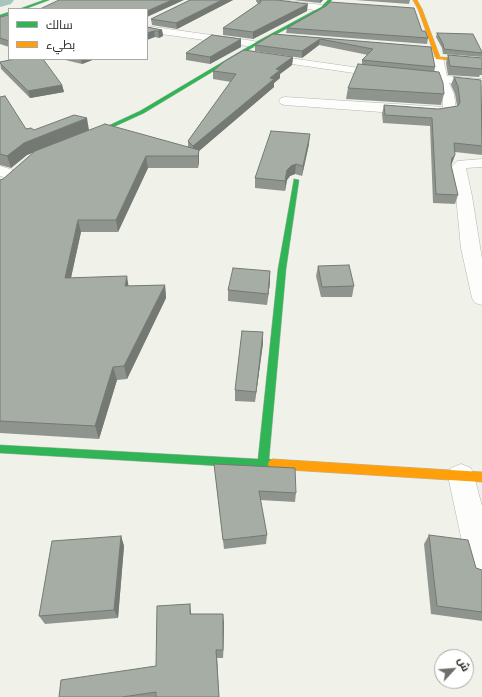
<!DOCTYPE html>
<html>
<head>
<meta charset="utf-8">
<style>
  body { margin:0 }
  #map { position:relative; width:482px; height:697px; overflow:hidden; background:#f0f2ea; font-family:"Asap Condensed",Cairo,sans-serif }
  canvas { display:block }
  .legend { position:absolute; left:8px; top:8px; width:140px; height:52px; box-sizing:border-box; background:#fff; border:1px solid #a9a9a7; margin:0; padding:5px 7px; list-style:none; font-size:12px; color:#272823 }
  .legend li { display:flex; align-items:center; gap:8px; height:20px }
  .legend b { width:20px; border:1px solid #a9a9a7 }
  .north { position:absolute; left:434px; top:649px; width:40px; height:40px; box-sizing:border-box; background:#fff; border:1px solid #a9a9a7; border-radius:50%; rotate:64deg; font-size:11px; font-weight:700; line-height:16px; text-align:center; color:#272823 }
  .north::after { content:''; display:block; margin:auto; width:14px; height:18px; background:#6d6f69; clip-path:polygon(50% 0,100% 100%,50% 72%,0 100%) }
</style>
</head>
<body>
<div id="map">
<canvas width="482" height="697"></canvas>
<ul class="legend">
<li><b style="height:5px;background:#30b455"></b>سالك</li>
<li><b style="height:5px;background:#ff9f0a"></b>بطيء</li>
</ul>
<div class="north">ش</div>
</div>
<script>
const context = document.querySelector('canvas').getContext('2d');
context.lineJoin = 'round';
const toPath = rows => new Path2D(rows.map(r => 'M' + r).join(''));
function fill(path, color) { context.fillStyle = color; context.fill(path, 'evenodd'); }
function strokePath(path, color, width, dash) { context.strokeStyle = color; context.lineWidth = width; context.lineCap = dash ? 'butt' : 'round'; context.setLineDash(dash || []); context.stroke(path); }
const river = toPath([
  [0,0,14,0,11,4,0,7,0,0]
]);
const street = toPath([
  [257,0,281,0,322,5,326,8,322,11,261,3,257,0],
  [147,26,254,41,259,44,254,47,147,32,147,26],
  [262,54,374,70,435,75,433,58,438,55,443,58,447,76,482,79,482,87,449,83,454,94,456,110,455,113,447,115,436,116,285,105,281,104,279,101,281,98,285,97,443,107,442,94,437,82,374,76,258,59,257,57,262,54],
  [482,159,482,167,466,168,472,196,482,259,482,305,475,303,472,298,461,248,456,196,450,173,451,167,457,161,482,159],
  [0,166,20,172,23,175,20,178,15,180,0,176,0,166],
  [461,464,471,468,474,476,482,506,482,580,471,576,467,565,448,476,451,468,461,464]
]);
const fast = toPath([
  [44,0,49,0,25,9,19,9,44,0],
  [328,0,332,0,323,9,260,43,144,113,87,139,82,138,140,111,258,41,321,7,328,0],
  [9,12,9,14,0,17,0,15,9,12],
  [294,179,299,180,286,269,269,459,277,461,278,464,277,467,273,469,0,453,0,445,258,459,278,269,294,179]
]);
const slow = toPath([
  [413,0,417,0,422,9,440,57,482,61,482,63,436,59,418,9,413,0],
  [273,459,482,472,482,482,273,469,269,467,268,464,269,461,273,459]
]);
const wall = toPath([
  [190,0,233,0,177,29,152,25,151,19],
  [256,0,277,0,307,11,253,39,223,35,223,28,258,4,256,1],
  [293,0,323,0,320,3],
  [355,0,410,0,409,4],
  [326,6,422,31,428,38,427,44,286,33,287,28],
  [9,15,9,47,0,44,0,17],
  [147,27,162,30,163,36,159,38,155,37],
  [437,33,482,52,482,57,443,54,442,48,436,37],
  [273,34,431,47,435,67,434,72,444,94,441,105,346,99,348,88,362,64,362,60,368,55,319,45,302,58,255,51,255,45],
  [241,47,210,64,186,60,186,53],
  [448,55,482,58,482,75,480,75,479,77,448,75,446,63],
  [293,57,292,65,280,74,280,78,274,83,274,87,199,151,199,162,198,168,148,168,118,232,81,232,71,278,129,286,165,285,166,298,127,379,117,380,99,439,0,433,0,180,188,147,188,141,231,82,213,79,213,71],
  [61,59,95,59,82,64],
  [0,62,62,85,64,92,30,98,1,69],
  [454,77,482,108,482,155,455,152,455,155,452,163,451,165,458,195,455,204,433,203,430,126,383,123,382,114,384,105,438,109,457,106,455,94,451,85],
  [0,97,26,129,34,130,89,130,27,155,11,168,0,165],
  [309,144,302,176,295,174,290,176,287,180,285,191,255,188,255,178],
  [318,266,354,286,352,297,321,297,316,276],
  [270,271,270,282,267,305,228,301,228,290],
  [263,343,255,402,235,401,235,390],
  [214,464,296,493,295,502,260,500,267,535,266,544,224,549],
  [429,535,476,568,482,570,482,621,431,614,424,544],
  [121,536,124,546,118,618,45,624,39,616],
  [191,614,224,623,223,658,217,658,219,697,59,697,156,666]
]);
const shadedWall = toPath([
  [172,0,184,0,147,17,147,11],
  [222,0,233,0,177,29,176,23],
  [320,0,323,0,320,3],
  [308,4,307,11,253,39,253,32],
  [162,30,163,36,159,38,158,31],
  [154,31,155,37,147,40,147,33],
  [241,39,241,47,210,64,210,57],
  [320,39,319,45,302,58,302,51],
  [293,57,292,65,280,74,280,78,274,83,274,87,199,151,199,162,198,168,198,156,194,155,193,146,270,78,276,69],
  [81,59,95,59,82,64],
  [62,85,64,92,30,98,28,91],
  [87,118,89,130,27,155,11,168,7,156,24,143],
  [310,134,309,144,302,176,303,166],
  [455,155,452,163,450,167,452,158],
  [146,156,148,168,118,232,116,220],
  [296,164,295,174,290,176,287,180,285,191,285,181,287,170,291,166],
  [78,220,81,232,68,291,65,278],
  [270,271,270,282,267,305,268,294],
  [127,276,129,289,125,286],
  [165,285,166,298,127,379,124,366],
  [263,332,263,343,255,402,256,392],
  [113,367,117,380,99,439,95,426],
  [121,536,124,546,118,618,114,610],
  [190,604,191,613,192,623,190,614],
  [223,614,224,623,223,658],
  [216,650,217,658,219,697]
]);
const building = toPath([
  [59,0,172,0,147,11,147,9,40,9,59,0],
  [190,0,222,0,176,23,151,19,190,0],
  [260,0,277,0,308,4,253,32,223,28,261,2,260,0],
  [330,2,414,8,422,31,425,31,428,38,287,28,326,6,330,2],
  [9,15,9,41,0,38,0,17,9,15],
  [147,27,162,30,158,31,154,31,147,33,147,27],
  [437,33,473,34,482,52,482,53,444,49,443,44,437,33],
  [273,34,431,47,435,67,362,60,373,49,320,39,302,51,255,45,273,34],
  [212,35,241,39,210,57,186,53,212,35],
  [244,50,293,57,276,69,280,70,270,78,274,79,193,146,188,141,236,74,213,71,225,61,244,50],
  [448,55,482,58,482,69,450,66,448,55],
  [15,59,43,59,62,85,28,91,0,63,0,62,15,59],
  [358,64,439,72,443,83,444,94,348,88,358,64],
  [454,77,481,80,482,146,454,143,455,155,452,158,451,165,458,195,436,194,432,118,385,115,384,105,438,109,458,106,460,102,458,86,454,77],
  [5,96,26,129,31,128,34,130,74,115,87,118,24,143,7,156,0,154,0,97,5,96],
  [105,124,199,150,198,156,146,156,116,220,78,220,65,278,127,276,125,286,165,285,124,366,113,367,95,426,0,421,0,180,3,179,35,151,105,124],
  [271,131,310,134,303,166,296,164,291,166,287,170,285,181,255,178,271,131],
  [349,265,354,286,322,287,318,266,349,265],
  [233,268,270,271,268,294,228,290,233,268],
  [242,331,263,332,256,392,235,390,242,331],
  [214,464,295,468,296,493,259,491,267,535,223,540,214,464],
  [429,535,468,540,476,568,482,570,482,612,437,606,429,535],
  [121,536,114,610,39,616,52,541,121,536],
  [190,604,190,614,223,614,223,650,216,650,219,697,156,697,156,692,122,697,59,697,61,680,156,666,157,606,190,604]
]);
fill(river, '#a8c4bd');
strokePath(street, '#b4b6af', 1);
strokePath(fast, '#b4b6af', 1);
strokePath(slow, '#b4b6af', 1);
fill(street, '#fdfdfc');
fill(fast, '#30b455');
fill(slow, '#ff9f0a');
fill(wall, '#8f958e');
fill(shadedWall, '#747974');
fill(building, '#a6ada5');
strokePath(building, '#747974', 1);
</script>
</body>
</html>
